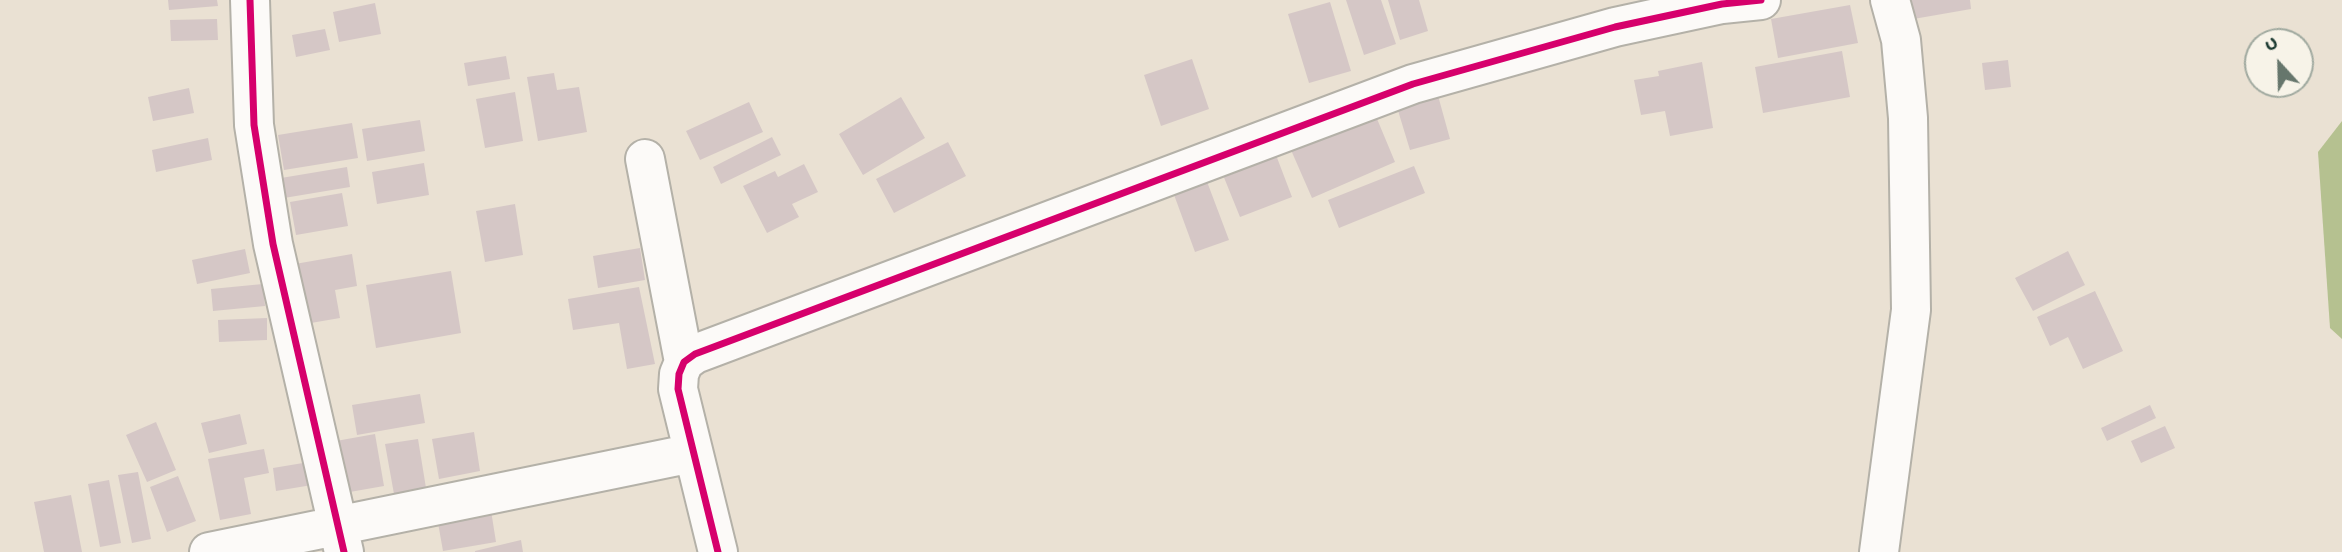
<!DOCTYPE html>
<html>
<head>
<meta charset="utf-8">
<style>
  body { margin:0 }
  #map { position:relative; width:2342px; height:552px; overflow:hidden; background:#eae1d3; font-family:"Gochi Hand",sans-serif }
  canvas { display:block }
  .north { position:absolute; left:2244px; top:28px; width:70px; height:70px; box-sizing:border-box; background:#f7f3e8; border:2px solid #a1aaa0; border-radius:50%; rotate:338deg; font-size:19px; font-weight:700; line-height:28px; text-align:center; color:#1f3d34 }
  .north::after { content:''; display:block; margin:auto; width:24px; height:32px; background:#66766c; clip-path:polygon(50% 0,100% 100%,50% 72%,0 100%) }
</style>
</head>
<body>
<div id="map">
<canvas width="2342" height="552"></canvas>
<div class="north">U</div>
</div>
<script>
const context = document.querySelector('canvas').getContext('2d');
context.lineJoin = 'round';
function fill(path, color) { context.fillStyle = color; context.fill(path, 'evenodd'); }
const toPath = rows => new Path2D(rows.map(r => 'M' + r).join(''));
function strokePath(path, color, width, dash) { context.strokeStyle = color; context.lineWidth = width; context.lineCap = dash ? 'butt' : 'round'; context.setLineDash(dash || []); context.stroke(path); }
const forest = toPath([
  [2342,121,2342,339,2330,328,2318,152]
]);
const building = toPath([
  [168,0,217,0,218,6,169,10],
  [1346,0,1381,0,1396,44,1364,55],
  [1388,0,1419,0,1428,31,1400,40],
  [1899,0,1970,0,1971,9,1902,21],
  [1330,2,1351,71,1309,83,1288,14],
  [375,3,381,34,339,42,333,12],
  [1850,5,1858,43,1778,58,1771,19],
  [217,19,218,40,171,41,170,20],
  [325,29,330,50,296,57,292,35],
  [1842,51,1850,97,1763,113,1755,67],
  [506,56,510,79,468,86,464,63],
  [1192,59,1209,109,1161,126,1144,75],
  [2008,60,2011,87,1985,90,1982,63],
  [1702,62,1713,128,1670,136,1665,111,1641,115,1634,80,1659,76,1658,71],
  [554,73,557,90,579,87,587,132,538,141,527,77],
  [189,88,194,113,153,121,148,97],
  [515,92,523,141,485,148,476,99],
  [1437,92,1450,139,1410,150,1396,104],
  [901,97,925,138,863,175,839,134],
  [749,102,763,132,700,160,686,131],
  [1375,114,1395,162,1312,198,1291,150],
  [420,120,425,151,367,161,362,129],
  [352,123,358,158,284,170,278,135],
  [772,137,781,155,721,184,713,167],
  [208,138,212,160,156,172,152,150],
  [948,142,966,176,894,213,876,179],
  [1276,155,1292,197,1240,217,1223,175],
  [424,163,429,195,377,204,372,172],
  [804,164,818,192,792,204,799,217,767,233,743,186,775,171,778,177],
  [1414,166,1425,193,1339,228,1328,200],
  [347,167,350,187,278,199,275,179],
  [1206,179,1229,240,1195,252,1173,192],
  [342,193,348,226,296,235,290,202],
  [515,204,523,255,485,262,476,211],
  [640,248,645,280,598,288,593,256],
  [245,249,250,273,197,284,192,260],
  [2068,251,2085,285,2033,311,2015,278],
  [352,254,357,286,335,290,340,318,305,324,295,264],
  [451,271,461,333,376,348,366,285],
  [263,284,265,306,213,311,211,289],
  [639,287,655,364,627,369,619,323,573,330,568,299],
  [2095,291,2123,351,2083,369,2068,337,2050,346,2037,317],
  [267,318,267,340,219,342,218,320],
  [420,394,425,423,357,435,352,405],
  [2150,405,2156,418,2107,441,2101,428],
  [240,414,247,444,209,453,201,423],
  [156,422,176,470,147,482,126,435],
  [2165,426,2175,448,2141,463,2131,441],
  [474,432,480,471,439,479,432,439],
  [375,434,384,486,344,493,336,441],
  [418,439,426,488,394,494,385,444],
  [264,449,269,473,244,478,251,514,220,520,208,459],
  [315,461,318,484,276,491,273,468],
  [138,472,151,539,132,543,118,475],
  [178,476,196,521,167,532,150,487],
  [109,480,121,543,100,547,88,484],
  [71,495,82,552,44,552,34,502],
  [489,498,496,542,443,551,435,506],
  [521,540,523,552,475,552,475,551]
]);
const minor = toPath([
  [250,0,254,125,273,244,344,552],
  [645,159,684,362],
  [209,552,693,453],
  [718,552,678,389,679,374,684,362,695,354,1413,84,1615,27,1722,4,1761,0],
  [1879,552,1911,310,1908,118,1901,40,1890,0]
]);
const cycleway = toPath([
  [250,0,254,125,273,244,344,552],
  [718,552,678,389,679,374,684,362,695,354,1413,84,1615,27,1722,4,1761,0]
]);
fill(forest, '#b5c190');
fill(building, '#d5c7c6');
strokePath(minor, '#b4b1a8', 42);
strokePath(minor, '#fcfaf8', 38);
strokePath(cycleway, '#d6006c', 7);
</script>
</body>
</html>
